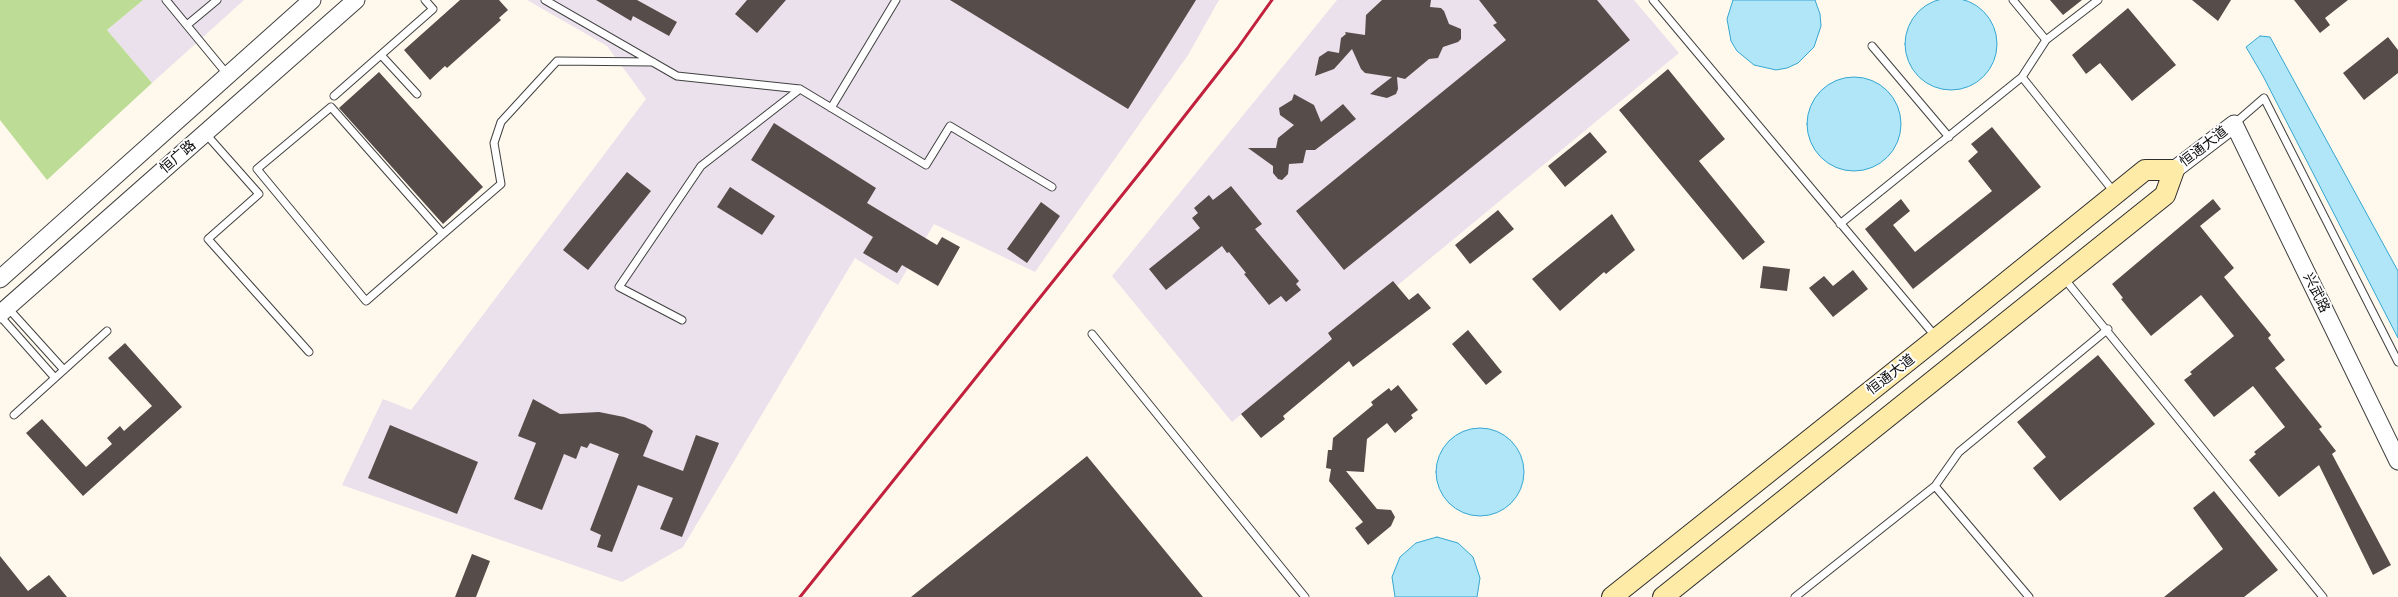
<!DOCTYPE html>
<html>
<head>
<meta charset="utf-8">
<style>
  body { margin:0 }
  canvas { display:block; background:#fff9ed }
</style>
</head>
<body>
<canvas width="2398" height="597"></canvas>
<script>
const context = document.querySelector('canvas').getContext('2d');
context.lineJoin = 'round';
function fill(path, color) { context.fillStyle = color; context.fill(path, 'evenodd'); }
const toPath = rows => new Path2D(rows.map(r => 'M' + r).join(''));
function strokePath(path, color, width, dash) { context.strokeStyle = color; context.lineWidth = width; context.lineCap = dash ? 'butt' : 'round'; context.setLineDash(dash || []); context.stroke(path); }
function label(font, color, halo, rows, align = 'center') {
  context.font = font + ' Merriweather,"Noto Sans SC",serif'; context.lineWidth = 4; context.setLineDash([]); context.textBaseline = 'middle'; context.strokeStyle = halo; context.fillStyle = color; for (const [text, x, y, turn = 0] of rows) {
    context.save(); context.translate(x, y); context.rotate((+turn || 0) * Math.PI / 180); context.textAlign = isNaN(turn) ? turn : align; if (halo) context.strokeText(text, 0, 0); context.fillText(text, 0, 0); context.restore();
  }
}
const industrial = toPath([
  [143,0,244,0,152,83,107,30],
  [527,0,1219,0,1188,55,1035,272,934,224,898,285,855,258,683,547,622,582,342,485,383,399,411,410,646,99,607,46],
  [1337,0,1634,0,1679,53,1232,422,1112,276]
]);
const forest = toPath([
  [0,0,143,0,107,30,152,83,47,180,0,120]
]);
const water = toPath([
  '1905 44a46 46 0 1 1 92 0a46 46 0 1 1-92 0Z',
  [1733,0,1815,0,1820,14,1821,26,1814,47,1798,63,1787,68,1776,70,1754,65,1737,51,1731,41,1727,19,1733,0],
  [2260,36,2270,37,2398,271,2398,338,2263,76,2246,47,2260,36],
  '1807 124a47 47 0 1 1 94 0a47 47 0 1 1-94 0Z',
  '1436 472a44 44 0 1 1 88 0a44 44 0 1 1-88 0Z',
  [1437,537,1458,543,1473,557,1480,578,1477,597,1395,597,1392,577,1400,557,1416,543,1437,537]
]);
const building = toPath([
  [460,0,499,0,508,10,499,18,501,20,447,68,445,66,430,80,404,50],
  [596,0,637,0,677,22,669,36,633,16,631,21],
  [747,0,786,0,757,33,735,14],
  [950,0,1196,0,1128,109],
  [1382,0,1431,0,1430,7,1441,8,1444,11,1449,24,1461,29,1461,39,1458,42,1443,47,1438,58,1429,59,1405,79,1397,77,1398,89,1396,94,1387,98,1370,94,1392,77,1365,73,1361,69,1352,49,1334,69,1315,76,1319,57,1328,51,1339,53,1341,38,1346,34,1345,32,1365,35,1366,15],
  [1479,0,1597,0,1630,40,1344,270,1296,211,1506,40,1493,25,1497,23],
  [2050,0,2082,0,2063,15],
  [2192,0,2231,0,2218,21],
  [2294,0,2348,0,2325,18,2330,25,2320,33],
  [2128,8,2176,65,2132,101,2100,63,2086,74,2072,55],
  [2388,37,2398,50,2398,73,2364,100,2343,73],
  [1668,69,1725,139,1699,161,1765,242,1743,260,1619,110],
  [379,72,483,187,443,224,339,108],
  [1294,94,1314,105,1321,122,1343,104,1356,119,1315,150,1306,150,1303,163,1289,164,1288,174,1282,180,1278,179,1273,173,1273,166,1248,148,1276,148,1278,138,1294,125,1280,115,1279,108,1292,100],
  [774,123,876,188,867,203,937,245,942,237,960,247,938,286,902,265,897,273,863,253,873,237,751,160],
  [1992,127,2041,187,1913,289,1865,229,1901,199,1910,211,1893,225,1915,252,1992,191,1968,161,1978,152,1971,144],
  [1590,132,1607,152,1565,187,1548,166],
  [627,172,651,191,588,270,563,250],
  [1231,186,1262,224,1255,229,1299,281,1296,284,1301,290,1286,302,1281,296,1269,305,1244,274,1246,273,1229,252,1227,253,1222,246,1166,290,1149,269,1200,228,1192,218,1198,213,1194,208,1209,195,1213,200],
  [730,187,775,216,762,235,717,207],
  [2213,199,2221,209,2200,226,2234,268,2224,277,2271,335,2268,338,2285,360,2275,368,2322,427,2319,429,2336,451,2332,454,2391,565,2373,575,2319,465,2279,497,2249,460,2256,454,2254,452,2285,427,2253,386,2214,417,2184,380,2192,374,2190,372,2234,336,2201,295,2151,336,2121,299,2123,298,2112,284],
  [1041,202,1060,216,1027,263,1007,249],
  [1498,210,1514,229,1470,264,1455,245],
  [1612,214,1635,250,1606,274,1604,272,1560,311,1532,279],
  [1763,266,1790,269,1787,291,1760,288],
  [1853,270,1868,289,1833,317,1809,288,1824,276,1833,286],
  [1393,281,1409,300,1418,293,1431,308,1353,367,1349,361,1283,416,1285,419,1261,438,1241,414,1332,339,1328,333],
  [1468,330,1502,372,1486,385,1452,344],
  [125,343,182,407,83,496,26,433,42,419,86,467,112,444,107,438,120,426,124,431,152,406,108,358],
  [2098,355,2155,424,2060,501,2033,468,2046,457,2017,422],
  [1398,385,1418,410,1411,415,1413,418,1395,433,1387,423,1367,439,1364,472,1346,471,1377,509,1391,510,1395,517,1391,526,1368,545,1355,528,1363,522,1329,481,1331,469,1326,468,1328,450,1332,450,1333,438,1373,405,1371,402,1389,388,1391,391],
  [533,399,560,414,599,412,624,417,645,425,653,431,643,456,683,471,696,435,719,443,682,537,660,529,673,498,638,485,612,552,597,547,601,535,590,530,619,454,590,443,587,448,581,446,576,459,564,454,542,510,514,499,536,443,518,436],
  [390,425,478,462,457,514,368,478],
  [1087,456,1203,597,911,597],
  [2214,491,2278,570,2244,597,2164,597,2223,549,2193,508],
  [472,554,490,561,476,597,455,597],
  [0,556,28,591,49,575,67,597,0,597]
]);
const service = toPath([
  [166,0,227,74],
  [545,0,677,76,800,89,926,165,950,126,1052,187],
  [1653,0,1936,337],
  [2013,0,2046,40],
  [187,25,217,0],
  [1872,46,1949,137],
  [381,55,417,94],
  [2022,77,2114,192],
  [334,96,433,9,425,0],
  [831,108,896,0],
  [2234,124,2264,98,2398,362],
  [205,133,259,194,208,239,309,352],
  [1840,224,2022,77,2046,40,2098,0],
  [443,234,331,107,257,169,366,301,443,234,501,184,494,143,501,122,557,61,653,62],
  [2063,277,2323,597],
  [8,308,64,370],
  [0,316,55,378],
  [682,320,619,287,701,166,800,89],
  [1092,334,1305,597],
  [14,415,107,331],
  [1935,486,2029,597],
  [1795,597,1935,486,1959,452,2108,329]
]);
const tertiary = toPath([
  [2174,170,2234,124,2398,461],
  [0,279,312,0],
  [0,314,356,0]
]);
const secondary = toPath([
  [1612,597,1937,338,2145,170,2174,170,2165,195,1663,597]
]);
const rail = toPath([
  [800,597,1147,164,1237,49,1272,0]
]);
const streetNames = [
  ["恒通大道",2204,147,-38],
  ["恒广路",178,157,-41],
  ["兴武路",2316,293,64],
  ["恒通大道",1891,375,-38]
];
fill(industrial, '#eae1ec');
fill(forest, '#bddc95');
fill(water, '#b0e6f8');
strokePath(water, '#35a6d1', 1);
fill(building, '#564c49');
strokePath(service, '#404040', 9);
strokePath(tertiary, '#404040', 19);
strokePath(secondary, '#2f2f2f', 22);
strokePath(service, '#fff', 7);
strokePath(tertiary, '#fff', 17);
strokePath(secondary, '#ffeba8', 20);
strokePath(rail, '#c1213d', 3);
label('14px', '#0d0d0d', '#fff', streetNames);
</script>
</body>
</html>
